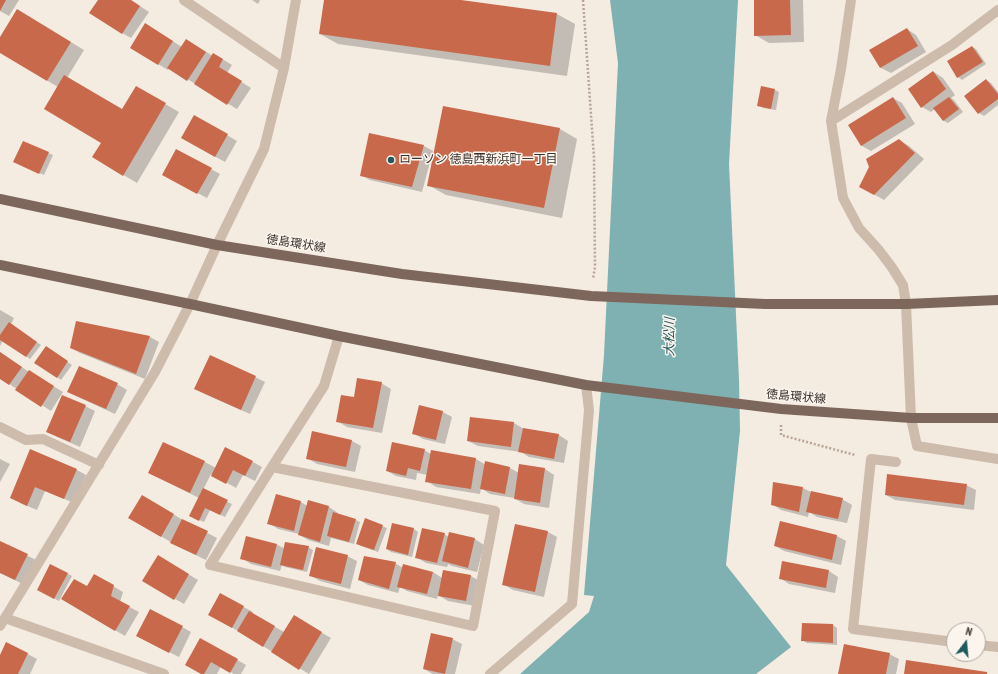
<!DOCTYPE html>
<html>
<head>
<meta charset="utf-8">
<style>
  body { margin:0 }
  #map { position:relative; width:998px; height:674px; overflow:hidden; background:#f4ebe1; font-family:"PT Sans Narrow",sans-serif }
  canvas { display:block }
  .north { position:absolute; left:946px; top:622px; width:40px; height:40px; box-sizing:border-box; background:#fbf5ee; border:1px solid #aea6a0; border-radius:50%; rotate:16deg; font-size:11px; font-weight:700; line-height:16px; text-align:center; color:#3b302b }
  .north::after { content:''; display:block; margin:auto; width:14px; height:18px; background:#1f5a5e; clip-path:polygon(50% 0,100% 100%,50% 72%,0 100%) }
</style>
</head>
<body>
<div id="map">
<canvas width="998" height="674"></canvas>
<div class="north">N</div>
</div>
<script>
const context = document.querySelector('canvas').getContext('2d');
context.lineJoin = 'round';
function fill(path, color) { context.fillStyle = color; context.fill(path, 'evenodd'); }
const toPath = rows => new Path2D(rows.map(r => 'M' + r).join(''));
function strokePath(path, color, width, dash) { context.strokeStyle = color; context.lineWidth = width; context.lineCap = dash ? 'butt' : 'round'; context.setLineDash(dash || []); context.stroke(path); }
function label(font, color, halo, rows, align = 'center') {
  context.font = font + ' "PT Sans Narrow","Noto Sans JP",sans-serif'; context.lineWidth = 3; context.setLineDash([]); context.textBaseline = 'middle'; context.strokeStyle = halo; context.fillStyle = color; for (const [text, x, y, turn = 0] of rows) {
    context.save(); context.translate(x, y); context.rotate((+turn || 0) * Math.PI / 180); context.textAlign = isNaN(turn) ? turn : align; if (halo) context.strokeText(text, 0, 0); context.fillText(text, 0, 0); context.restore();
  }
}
const water = toPath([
  [610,0,738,0,729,164,739,380,740,431,726,565,791,647,756,674,520,674,589,612,594,596,584,595,604,355,618,63]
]);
const shadow = toPath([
  [0,0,19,0,9,16,0,11],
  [99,0,131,0,149,12,131,38,122,33],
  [252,0,260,0,258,4],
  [325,0,454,0,557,14,575,24,567,76,338,44,320,34],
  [755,0,803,0,804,42,769,43,755,35],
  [31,18,84,50,67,78,123,110,136,87,179,112,137,183,93,157,102,142,58,87,0,52,0,39],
  [907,29,916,35,926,52,891,73,881,68,871,50],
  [155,30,182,47,195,45,213,56,214,54,232,65,227,73,251,88,237,109,169,68,168,70,131,48],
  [972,47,976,49,986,64,962,80,958,77],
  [934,72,943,78,955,95,951,98,954,100,963,112,948,123,944,121,935,109,931,112,922,107],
  [986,80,991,83,998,92,998,105,984,116,979,113,966,96],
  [775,90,779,92,776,110,763,108,759,105],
  [893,98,902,103,915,124,871,151,862,146,849,126],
  [195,116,237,141,225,162,182,138],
  [560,129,577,139,562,218,446,195,428,185],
  [899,140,909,146,924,159,884,200,861,187],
  [424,146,433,151,422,192,370,180,361,175],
  [48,153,53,155,44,175,19,164],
  [211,169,220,174,207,198,173,180],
  [0,310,14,318,11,324,41,345,30,359,3,340,0,346],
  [77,322,150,337,159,342,145,379,80,353,71,348],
  [50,350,72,365,61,380,57,377],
  [0,352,29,372,38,377,63,392,51,411,0,378],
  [255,377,265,382,250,414,205,394,195,388],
  [381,383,391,389,382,433,347,427,337,421],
  [117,384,127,390,115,414,78,397,68,391],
  [85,406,95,411,80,447,57,437,47,431],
  [443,412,452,417,445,444,423,439,413,433],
  [514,423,524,429,559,435,568,441,564,463,529,457,521,452,478,446,468,441],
  [352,441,361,446,355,472,317,464,307,458],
  [163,443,205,462,216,468,253,462,262,467,255,481,243,475,236,488,211,474,203,490,232,504,225,517,210,510,204,522,195,518,199,498,149,473],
  [424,450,431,454,432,451,476,459,486,465,486,462,510,468,519,473,545,469,554,475,549,508,524,504,514,498,490,494,481,488,480,494,436,487,427,481,428,475,417,473,416,480,396,476,387,471],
  [31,451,77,470,86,475,74,503,45,491,37,510,20,503],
  [0,459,10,464,0,482],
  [966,485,976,490,974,510,895,500,886,495],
  [803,488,811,492,842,499,852,505,847,523,817,517,809,512,808,517,781,510,772,504],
  [276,495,301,502,307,506,308,502,329,507,338,513,338,514,356,520,360,522,354,544,331,538,329,546,308,540,299,534,278,529,269,523],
  [142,496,183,520,217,538,206,560,181,548,130,518],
  [780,522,837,536,846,541,841,565,784,551,775,546],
  [393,524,414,529,418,532,412,557,391,552,387,549],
  [516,525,548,532,557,537,544,597,513,590,503,584],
  [382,526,387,528,378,552,361,546,357,543],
  [444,534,449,537,475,539,484,545,477,572,452,566,448,564,447,567,426,563,416,557],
  [0,542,36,560,25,585,0,573],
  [276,544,285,549,308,547,313,550,307,572,285,567,282,565,280,571,251,564,242,558],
  [158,556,198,580,184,604,143,580],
  [347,556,357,561,350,589,320,581,310,575],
  [783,562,829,571,838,577,835,593,789,584,780,578],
  [395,563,403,568,433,572,442,578,443,572,471,576,481,582,475,606,448,601,438,595,437,599,407,591,400,587,398,593,368,585,359,580],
  [51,565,72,576,59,601,38,590],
  [113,586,123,592,120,602,139,612,125,636,62,599,87,588],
  [220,594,253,612,252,614,284,632,294,617,331,638,309,674,238,631,209,614],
  [833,625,837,628,837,645,807,643,802,640],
  [182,627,191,632,179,657,147,641],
  [201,639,246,665,241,674,234,674,221,666,217,674,203,674],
  [452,639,462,644,455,674,433,674,424,669],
  [7,643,37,659,30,674,0,674,0,657],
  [889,654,899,659,896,674,839,674]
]);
const building = toPath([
  [0,0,6,0,0,11],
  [98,0,131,0,140,6,122,34,89,13],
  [324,0,461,0,557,13,550,66,319,34],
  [754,0,790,0,791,35,754,36],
  [17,9,71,42,47,81,0,53,0,37],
  [145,23,173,41,158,65,130,48],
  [907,28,918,46,880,68,869,50],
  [186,39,206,52,187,81,167,68],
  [972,46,983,62,957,78,947,61],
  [213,53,223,59,219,67,242,81,227,105,194,84],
  [933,71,946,89,921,108,908,89],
  [64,75,122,109,136,86,166,103,123,176,92,157,101,143,44,109],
  [986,79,998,94,998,99,978,114,964,96],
  [761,86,775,89,771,109,757,106],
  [893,97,906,118,861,146,848,125],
  [949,97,959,109,943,121,933,108],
  [443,106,560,128,544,208,427,186],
  [194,115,228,134,215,157,181,138],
  [369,133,424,145,412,187,360,176],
  [899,139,915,153,874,195,859,187,869,167,866,159],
  [23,141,49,152,39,174,13,162],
  [176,149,212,168,197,194,162,175],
  [76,321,150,336,136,374,70,348],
  [9,322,37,342,26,357,0,340,0,335],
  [46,346,68,361,57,378,34,363],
  [0,352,22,367,9,385,0,379],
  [210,355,256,376,241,410,194,389],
  [79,366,118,383,106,409,67,392],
  [29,370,54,386,41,407,15,390],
  [357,378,382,382,373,428,336,422,341,395,354,397],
  [62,395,86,405,70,442,46,432],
  [419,405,443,411,436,440,412,434],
  [470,417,514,422,511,447,467,441],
  [523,428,559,434,554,459,518,452],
  [312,431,352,440,346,467,306,459],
  [163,442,205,461,190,493,148,473],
  [392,442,425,449,420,471,408,468,406,476,386,471],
  [225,447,253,461,245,476,233,470,226,484,211,476],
  [30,449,77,469,64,499,35,487,27,506,10,498],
  [431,450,476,458,471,489,425,482],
  [485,461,510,467,505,494,480,489],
  [519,464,545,468,540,503,514,499],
  [887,474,967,484,964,505,885,495],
  [773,482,803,487,799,512,771,505],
  [203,488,228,500,220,515,205,508,199,521,189,516],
  [811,491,843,498,838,519,806,512],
  [276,494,301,501,294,531,267,524],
  [142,495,174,514,161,537,128,518],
  [308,500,329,506,320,542,298,535],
  [333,512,356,519,349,542,327,536],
  [365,518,383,525,374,550,356,544],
  [182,519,208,531,196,555,170,543],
  [780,521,837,535,832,560,774,546],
  [392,523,414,528,408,555,386,549],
  [515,524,548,531,535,592,502,585],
  [422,528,445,533,437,563,415,558],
  [449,532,475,538,468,568,442,561],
  [246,536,277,544,271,567,240,559],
  [0,541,28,554,15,580,0,573],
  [285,542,309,546,303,570,280,565],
  [316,547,348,555,341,584,309,576],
  [158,555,189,574,174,600,142,581],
  [364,556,396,562,389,589,358,580],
  [782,561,829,570,826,588,779,579],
  [50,564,68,573,54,599,37,590],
  [403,564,433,572,427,594,397,587],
  [443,570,471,575,466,601,438,596],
  [94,574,114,585,111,596,130,606,115,631,61,599,74,579,87,586],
  [220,593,244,606,232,628,208,615],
  [150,609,183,626,169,653,136,636],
  [249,611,275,626,263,647,237,631],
  [294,615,322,632,299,670,271,652],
  [802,623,833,624,833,643,801,641],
  [431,633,453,638,445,674,423,669],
  [200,638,238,659,230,673,211,662,204,674,201,674,185,665],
  [6,642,28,653,18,674,0,674,0,655],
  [844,644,890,653,886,674,838,674],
  [906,660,987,672,987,674,904,674]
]);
const path = toPath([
  [583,0,594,158,595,267,593,279],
  [781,425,781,435,855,455]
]);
const street = toPath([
  [184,0,284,68],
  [851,0,841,69,831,121,843,198,859,228,878,249,891,266,903,285,906,304,911,418,917,446,998,459],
  [831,121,952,45,998,10],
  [0,427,26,440,43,439,99,465],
  [896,462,871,459,853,629,954,642],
  [272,467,495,511,473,626,210,565,272,467,324,386,339,336],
  [5,618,164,674],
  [0,626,155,372,190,304,217,245,264,149,284,68,296,0],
  [978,645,998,647],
  [490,674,572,604,589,410,586,385]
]);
const primary = toPath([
  [0,199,217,245,402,274,591,296,765,304,906,304,998,300],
  [0,265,190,304,339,336,586,385,781,409,911,418,998,418]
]);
const markers = [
  [391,160,4,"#1f5a5e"]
];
const poiNames = [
  ["ローソン 徳島西新浜町一丁目",399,160]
];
const streetNames = [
  ["徳島環状線",296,244,9],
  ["徳島環状線",796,397,5]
];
const waterNames = [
  ["大松川",670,337,-89]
];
fill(water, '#7fb0b2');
fill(shadow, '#0003');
fill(building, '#c8694b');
strokePath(path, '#b9a596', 2.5, [2, 2]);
strokePath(street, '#cdbbac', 10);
strokePath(primary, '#7d675c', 10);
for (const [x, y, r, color] of markers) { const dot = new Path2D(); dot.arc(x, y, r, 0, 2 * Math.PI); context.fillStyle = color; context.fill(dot); strokePath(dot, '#fbf5ee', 1.5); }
label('12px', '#3b302b', '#fbf5ee', poiNames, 'left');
label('12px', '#3b302b', '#fbf5ee', streetNames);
label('italic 13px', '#1f5a5e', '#fbf5ee', waterNames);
</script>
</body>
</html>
